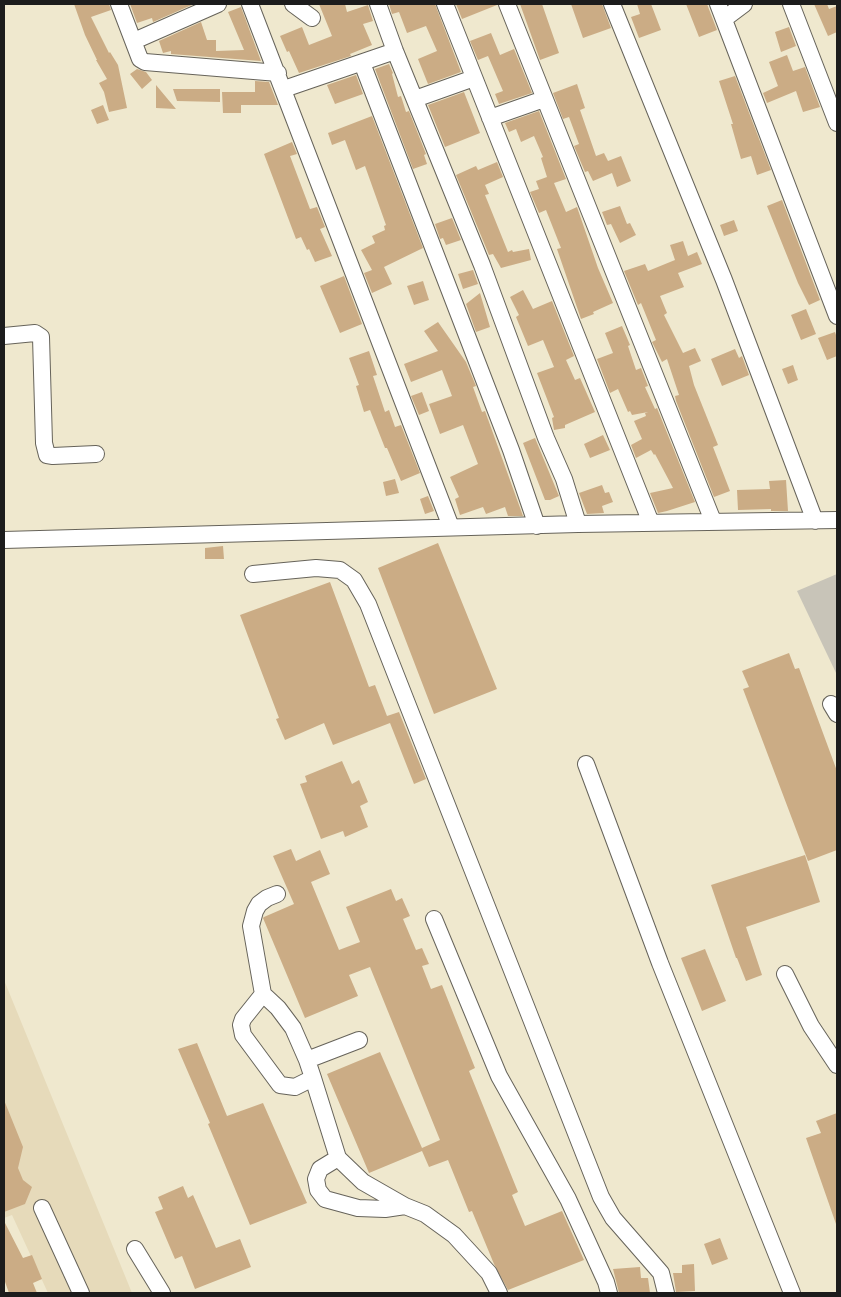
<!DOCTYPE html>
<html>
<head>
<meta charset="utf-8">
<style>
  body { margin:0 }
  #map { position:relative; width:841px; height:1297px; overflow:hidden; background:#efe8ce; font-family:"Libre Caslon Text",serif }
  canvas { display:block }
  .frame { position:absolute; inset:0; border:5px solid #1c1c1c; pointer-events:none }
</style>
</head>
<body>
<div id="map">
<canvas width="841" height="1297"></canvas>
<div class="frame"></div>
</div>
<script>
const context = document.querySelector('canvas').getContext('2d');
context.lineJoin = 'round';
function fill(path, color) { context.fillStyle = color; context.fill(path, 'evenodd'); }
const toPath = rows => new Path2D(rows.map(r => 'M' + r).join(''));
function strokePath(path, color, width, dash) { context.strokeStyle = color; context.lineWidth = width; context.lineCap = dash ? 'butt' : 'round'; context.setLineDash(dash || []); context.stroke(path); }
const built = toPath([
  [4,980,132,1293,48,1293,12,1215,4,1218]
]);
const industrial = toPath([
  [837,574,837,675,797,591]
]);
const building = toPath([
  [74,4,109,4,111,10,91,17,109,53,110,52,118,65,127,108,109,112,104,92,99,83,107,79,96,60,97,60,85,35],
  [130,4,194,4,153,22,152,18,137,23],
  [319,4,345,4,347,12,368,5,373,21,363,24,372,45,350,54,351,56,299,73,289,51,287,52,280,36,302,27,309,45,332,36],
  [389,4,435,4,461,72,428,84,418,59,437,51,426,26,407,33,399,12,392,14],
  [456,4,497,4,497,5,462,19],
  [520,4,542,4,559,53,540,60],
  [571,4,602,4,611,28,583,38],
  [637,4,651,4,661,30,639,38,631,17,640,14],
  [686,4,707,4,717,30,699,37],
  [814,4,827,4,829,9,837,6,837,32,828,36],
  [241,7,261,61,171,54,171,51,163,53,159,41,201,22,207,40,216,40,216,51,244,50,228,12],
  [789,27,796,46,781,52,775,32],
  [491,33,500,55,514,49,532,93,499,104,495,94,503,91,488,56,478,60,470,41],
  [787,55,793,71,805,67,820,107,803,112,796,91,767,103,763,93,778,86,769,62],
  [389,64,393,73,392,74,398,97,401,96,406,112,409,111,426,154,424,155,427,164,413,169,375,69],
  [137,69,146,72,152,80,142,89,130,74],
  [356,75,363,94,335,104,327,85],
  [735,76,771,170,757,175,751,156,741,159,731,124,733,124,719,81],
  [255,81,269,82,278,105,241,105,241,113,223,113,222,92,255,92],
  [577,84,585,108,580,110,596,156,604,153,608,161,621,156,631,181,617,187,612,173,593,181,588,171,585,172,574,146,579,144,569,117,563,119,553,93],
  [156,85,176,109,156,108],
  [173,89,220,89,220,102,177,101],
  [464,92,480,133,445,147,428,105],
  [103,105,109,120,97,124,91,110],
  [539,111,566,179,554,183,566,212,577,207,598,268,613,303,593,312,594,314,581,319,557,249,561,248,546,210,539,213,530,192,539,189,536,181,547,177,541,158,543,157,534,136,521,142,516,129,509,132,505,123],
  [372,116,423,248,384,267,392,284,372,293,364,273,372,270,361,250,375,243,372,236,385,230,384,226,386,225,365,166,356,170,345,140,332,145,328,133],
  [292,142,297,154,290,156,310,209,317,207,325,227,320,229,332,256,315,262,309,249,307,250,301,237,296,239,264,154],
  [497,162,503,177,485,185,489,194,485,195,508,252,512,250,513,252,529,249,531,260,501,268,493,254,489,255,456,175,476,166,478,170],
  [782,200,820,300,809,305,798,283,767,206],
  [620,206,627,224,630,223,636,235,620,243,611,224,607,225,602,212],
  [452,218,461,240,446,245,443,238,440,239,435,224],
  [734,220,738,231,724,236,720,225],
  [683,241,688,256,697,252,702,264,678,273,684,287,660,296,667,313,664,315,683,353,695,348,701,361,689,366,694,385,718,445,713,447,730,491,714,497,676,401,675,396,679,395,667,359,662,362,652,342,656,340,641,303,638,305,624,271,645,264,648,271,675,260,670,245],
  [473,270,478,284,463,289,458,274],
  [344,276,362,324,340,333,320,286],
  [423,281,429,300,414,305,407,286],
  [523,290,533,309,552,301,574,356,566,360,575,380,580,378,595,412,565,425,565,428,554,430,552,418,554,417,537,373,554,367,543,340,528,346,516,317,519,315,510,297],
  [480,293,490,327,476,332,466,304],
  [806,309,816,334,801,340,791,315],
  [438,322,466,362,476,386,473,387,482,412,485,411,523,516,508,516,505,507,486,514,483,507,460,515,455,499,459,497,450,477,478,464,463,425,440,434,429,404,452,396,442,370,411,382,404,364,438,351,424,331],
  [622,326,630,345,628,346,636,370,641,368,648,386,645,387,655,409,657,408,695,502,667,511,658,513,650,493,673,488,655,454,654,455,651,450,636,458,631,445,642,439,634,421,646,416,645,413,648,412,632,415,630,411,628,412,618,389,610,393,597,359,613,353,605,333],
  [835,332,837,338,837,356,827,360,818,338],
  [735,349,739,358,742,356,749,375,722,386,711,359],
  [369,351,377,375,373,376,385,412,389,410,395,427,401,425,420,473,401,481,387,448,385,448,370,410,364,412,356,386,359,385,349,358],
  [793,365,798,380,788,384,782,369],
  [422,392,429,411,419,415,411,396],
  [603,435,610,450,590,458,584,444],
  [535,438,559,496,550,500,545,500,523,443],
  [395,479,399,493,386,496,383,482],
  [786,480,788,511,771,511,771,509,738,510,737,490,770,489,769,481],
  [602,485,605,493,609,492,613,502,602,506,604,513,587,514,579,493],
  [428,496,434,511,425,514,420,499],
  [438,543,497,689,434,714,378,568],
  [223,546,224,559,205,559,205,548],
  [330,582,369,687,375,685,387,716,399,712,426,779,414,784,390,723,333,745,324,723,285,740,276,719,279,718,240,615],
  [789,653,795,669,799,668,837,771,837,850,808,861,743,689,749,687,742,671],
  [342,761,352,784,359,780,368,802,360,806,368,827,345,837,343,831,321,839,300,784,307,782,305,776],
  [291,849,296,861,320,850,330,874,311,882,339,950,360,942,346,907,391,889,396,901,402,898,410,916,403,919,416,950,422,948,429,964,422,966,431,989,442,985,475,1068,469,1071,518,1192,512,1195,525,1226,562,1211,584,1260,508,1290,494,1264,472,1211,469,1212,448,1160,429,1167,422,1151,369,1173,327,1074,380,1052,422,1148,440,1140,370,967,349,975,358,996,305,1018,263,918,264,917,294,904,273,856],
  [805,855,820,902,746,927,762,975,746,981,737,958,736,958,711,885],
  [705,949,726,1001,702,1011,681,958],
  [197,1043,227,1116,263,1103,307,1203,250,1225,208,1124,210,1123,178,1049],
  [4,1100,23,1147,18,1168,23,1180,32,1187,25,1204,4,1212],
  [837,1113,837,1223,836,1224,806,1138,821,1133,816,1121],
  [183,1186,188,1198,193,1195,216,1248,240,1239,251,1267,195,1289,182,1256,175,1259,155,1212,163,1209,158,1197],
  [4,1221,23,1258,32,1255,42,1279,33,1283,37,1293,9,1293,4,1279],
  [720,1238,728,1259,712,1265,704,1244],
  [694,1264,695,1291,676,1292,673,1273,682,1273,682,1265],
  [640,1267,641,1278,648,1278,650,1293,619,1293,613,1269]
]);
const minor = toPath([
  [119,4,140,59,145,62,278,73],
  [250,4,451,527],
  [293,4,312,18],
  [378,4,395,51,482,265,546,438,564,479,578,524],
  [445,4,651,523],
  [507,4,713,521],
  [612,4,724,280,815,521],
  [718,4,837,316],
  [791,4,837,123],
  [724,19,744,4],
  [134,41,218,4],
  [362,63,511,450,537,526],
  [284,89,395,51],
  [415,99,474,78],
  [490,118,544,99],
  [4,336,35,333,41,337,44,443,47,455,53,456,96,454],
  [4,540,578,524,837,520],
  [253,574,316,568,340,570,354,580,368,604,601,1197,613,1218,661,1273,666,1293],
  [831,704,837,714],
  [586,764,660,963,792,1293],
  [434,919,499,1076,568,1199,606,1282,609,1293],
  [785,974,811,1026,837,1065],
  [263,994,251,926,255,911,259,904,267,898,277,894],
  [307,1060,359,1040],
  [313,1078,295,1087,280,1085,243,1035,241,1025,243,1019,263,994,278,1008,293,1028,307,1060,313,1078,338,1158,363,1182,405,1206,425,1214,454,1235,489,1273,499,1293],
  [338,1158,320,1169,316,1179,318,1190,325,1199,358,1208,385,1209,405,1206],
  [42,1208,81,1293],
  [135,1249,162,1293]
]);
fill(built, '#e6daba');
fill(industrial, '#c8c4b8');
fill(building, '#cbac85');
strokePath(minor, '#66635a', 18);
strokePath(minor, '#fff', 16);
</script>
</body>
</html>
